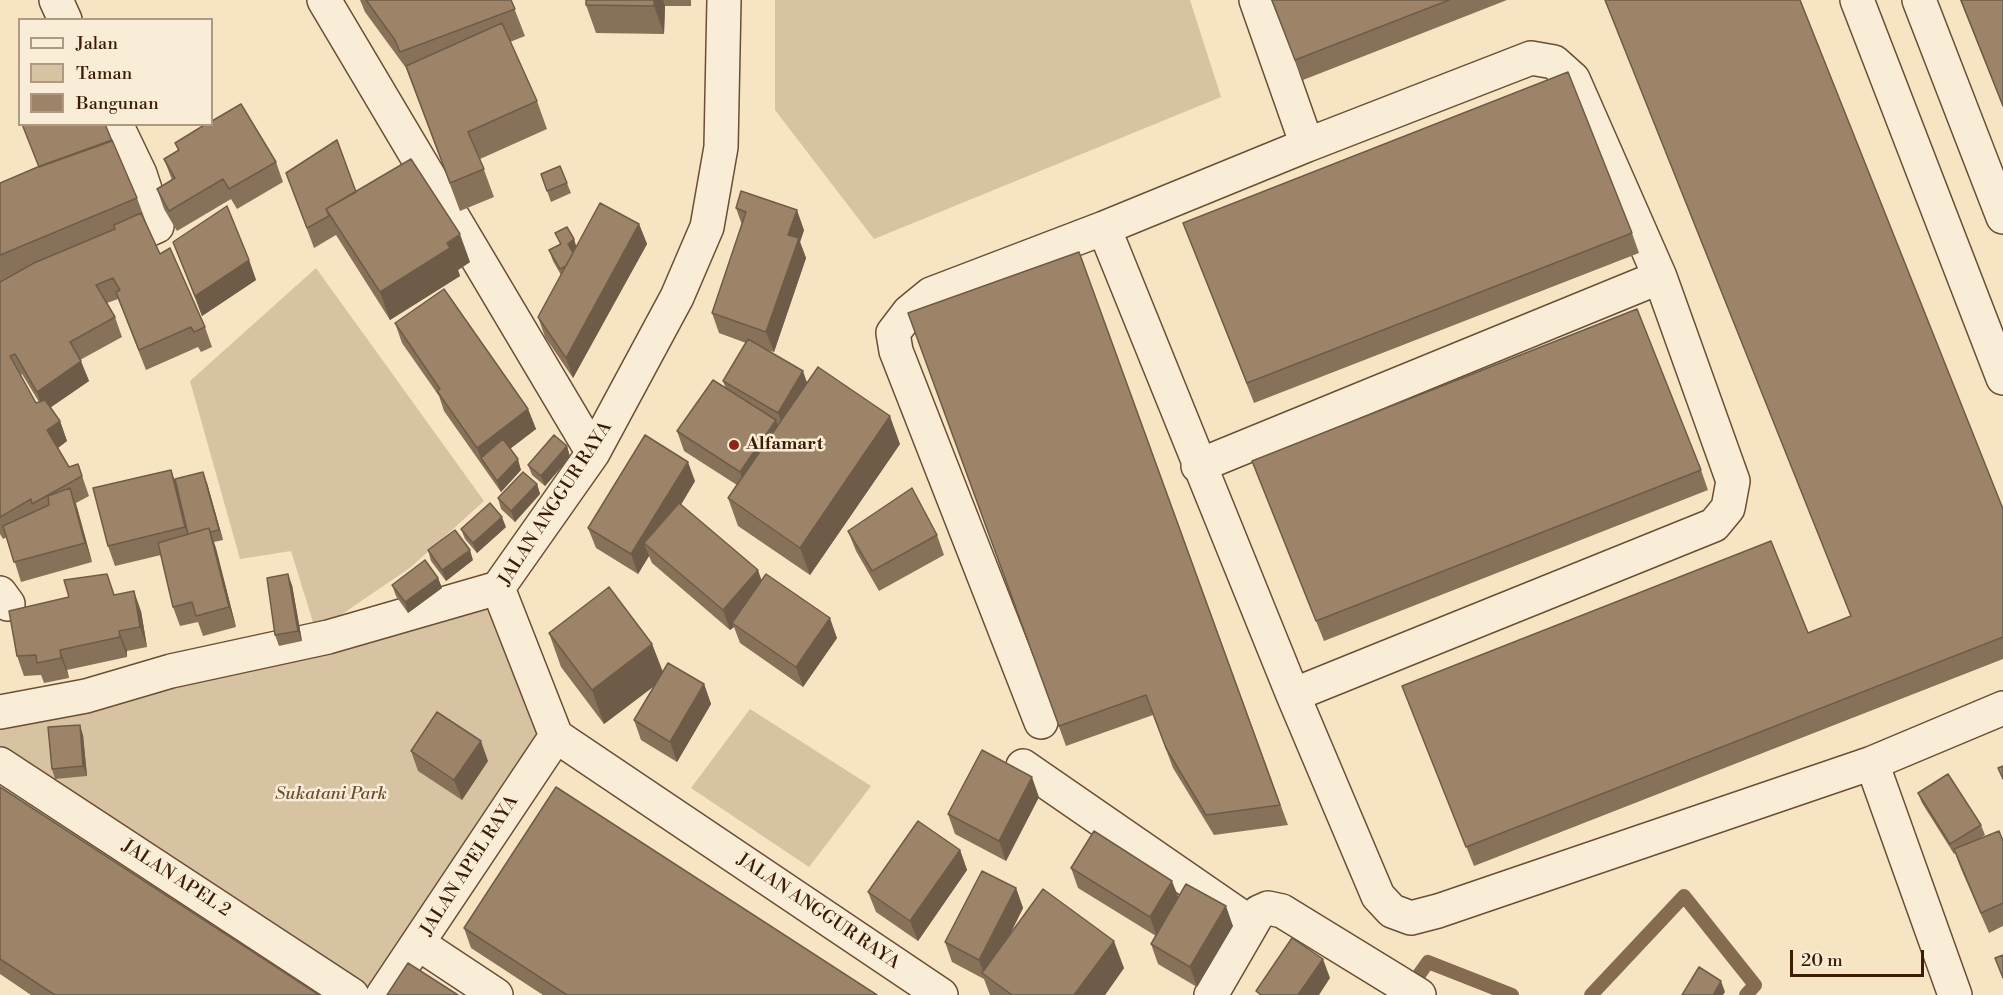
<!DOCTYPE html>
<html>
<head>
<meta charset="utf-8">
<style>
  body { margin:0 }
  #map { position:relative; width:2003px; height:995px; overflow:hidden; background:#f7e4c2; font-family:"Libre Bodoni",serif }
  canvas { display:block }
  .legend { position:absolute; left:18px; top:18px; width:195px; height:108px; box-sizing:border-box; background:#faedd7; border:2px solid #ae9983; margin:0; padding:8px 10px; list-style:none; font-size:18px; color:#3b1c06 }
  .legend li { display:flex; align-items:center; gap:12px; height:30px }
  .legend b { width:30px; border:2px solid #ae9983 }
  .scale { position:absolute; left:1790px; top:950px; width:134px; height:27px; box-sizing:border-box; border:3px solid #3b1c06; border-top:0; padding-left:8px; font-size:18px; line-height:21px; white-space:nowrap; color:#3b1c06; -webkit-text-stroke:4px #faedd7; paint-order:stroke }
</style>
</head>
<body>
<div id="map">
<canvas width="2003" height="995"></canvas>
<ul class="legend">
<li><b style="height:8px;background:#faedd7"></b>Jalan</li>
<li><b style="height:16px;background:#d7c2a2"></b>Taman</li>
<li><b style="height:16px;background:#9d8468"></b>Bangunan</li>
</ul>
<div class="scale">20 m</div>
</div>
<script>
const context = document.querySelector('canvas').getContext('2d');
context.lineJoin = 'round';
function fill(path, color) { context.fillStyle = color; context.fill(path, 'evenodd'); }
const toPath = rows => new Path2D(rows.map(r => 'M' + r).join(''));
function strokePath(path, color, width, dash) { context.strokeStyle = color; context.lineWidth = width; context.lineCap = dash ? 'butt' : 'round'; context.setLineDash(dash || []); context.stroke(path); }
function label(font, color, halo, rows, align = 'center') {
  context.font = font + ' "Libre Bodoni",serif'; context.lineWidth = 5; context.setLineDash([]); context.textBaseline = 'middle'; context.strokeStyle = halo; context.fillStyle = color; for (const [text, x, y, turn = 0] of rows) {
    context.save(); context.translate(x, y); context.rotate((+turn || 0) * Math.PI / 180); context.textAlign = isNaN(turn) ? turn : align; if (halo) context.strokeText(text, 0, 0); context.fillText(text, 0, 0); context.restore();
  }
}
const green = toPath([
  [775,0,1190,0,1221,97,874,239,775,110],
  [316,268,484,501,411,567,316,632,291,551,240,559,190,381],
  [498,588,556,736,383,995,352,995,0,764,0,712],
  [750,709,871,786,809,867,691,788]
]);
const stream = toPath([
  [1409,989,1428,962,1512,995],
  [1591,995,1684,896,1755,985,1746,995]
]);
const minor = toPath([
  [56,0,65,20],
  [324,0,593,453],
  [1256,0,1307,145,1104,228,1293,695,1378,896,1392,911,1411,918,1438,911,1872,763,2003,708],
  [1857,0,2003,378],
  [1919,0,2003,217],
  [108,248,157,226,140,174,116,124],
  [1198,466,1660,277],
  [498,588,593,453,677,297,707,227,721,147,724,0],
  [498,588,556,736,941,995],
  [0,593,8,604],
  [1293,695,1714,525,1728,508,1733,481,1660,277,1573,79,1554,62,1531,58,1307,145],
  [0,712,86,696,171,671,328,637,498,588],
  [1041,722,896,351,893,333,909,312,931,294,1104,228],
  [1872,763,1955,995],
  [0,764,352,995],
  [1023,766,1252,924],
  [419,944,496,995],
  [383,995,556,736],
  [1211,995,1259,912,1268,908,1282,911,1419,995]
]);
const wall = toPath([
  [360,0,511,0,525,36,510,42,537,101,547,129,480,159,494,197,460,211,406,68,365,12],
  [586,0,691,0,691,6,665,6,664,34,596,33,586,5],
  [1271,0,1507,0,1303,80],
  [1605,0,1800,0,2003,509,2003,659,1474,866,1402,686,1808,633,1851,616],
  [1960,0,2003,0,2003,107],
  [22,124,137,198,146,222,160,254,205,327,212,347,201,352,198,347,146,370,118,299,107,303,115,317,122,337,80,360,89,381,51,407,60,421,67,441,58,448,69,467,78,464,89,496,76,503,92,562,21,582,7,537,3,539,0,534,0,183,39,167],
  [22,374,39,402,36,403,21,375],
  [175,143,276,162,283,182,237,209,231,199,177,231,164,209,157,189,172,180,164,159,178,151],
  [560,166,571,193,551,202,541,174],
  [286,173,356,192,470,262,458,270,460,276,390,320,336,235,314,248],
  [736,208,804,230,800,242,806,258,774,352,767,350,807,382,900,444,810,575,738,526,728,498,737,485,684,451,677,431,726,389,723,381,746,343,719,333,712,313,742,225],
  [1183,223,1632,233,1639,253,1254,403],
  [639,224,647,244,573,378,545,337,538,317,561,275,553,261,549,250,560,244,555,233,574,239,576,247],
  [173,242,249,260,256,280,202,316],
  [1079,252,1288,825,1214,835,1173,768,1153,715,1066,746,908,313],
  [395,323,528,409,536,429,510,449,521,470,501,492,444,411,439,396,402,343],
  [567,446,570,457,545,486,532,475,528,465],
  [1252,461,1701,470,1708,490,1324,641],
  [175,479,207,483,223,540,214,542,236,627,203,636,198,622,180,626,173,607,161,555,115,566,108,546],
  [695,481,681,505,762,581,837,638,803,687,740,643,734,627,730,630,652,563,649,556,638,574,596,548,588,528],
  [537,484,540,494,515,522,501,509,498,498],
  [506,527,477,553,465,539,461,529],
  [848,531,937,535,944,555,879,591,856,551],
  [428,550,473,560,446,581,431,561],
  [438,578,442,588,408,613,396,596,392,585],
  [292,585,302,641,279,646,275,635],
  [141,611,147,647,127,651,127,657,67,670,69,678,44,683,41,675,24,676,17,656],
  [549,633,652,644,663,672,704,684,711,704,677,762,641,740,634,720,654,686,604,724,561,667],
  [83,735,87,776,55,779,52,769],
  [411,751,488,761,462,800,418,771],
  [0,787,319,995,31,995,0,974],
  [1918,793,1981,825,1985,835,1979,839,2003,841,2003,926,1989,933,1961,869,1955,853,1954,854,1922,803],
  [1039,797,1006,861,955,834,948,814],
  [960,850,967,870,918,941,876,912,868,892],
  [1071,868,1178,897,1233,926,1197,987,1158,964,1151,944,1156,936,1078,888],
  [1016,888,1023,908,1009,937,1124,968,1105,995,990,995,984,979,952,962,945,942],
  [464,928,877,995,543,995,471,948]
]);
const shadedWall = toPath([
  [654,0,663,0,665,6,664,34,654,6],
  [797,210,804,230,800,242,806,258,774,352,766,332,788,235],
  [639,224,647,244,573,378,566,358],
  [460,234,470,262,458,270,460,276,390,320,380,292],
  [574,239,577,249,572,254,568,244],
  [249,260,256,280,202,316,195,296],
  [81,361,89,381,44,412,37,392],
  [803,371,810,391,786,433,778,413],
  [528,409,536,429,487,466,481,458,477,448],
  [890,416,900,444,810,575,800,548],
  [776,420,783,440,747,492,740,472],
  [60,421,67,441,55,450,47,430],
  [567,446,570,457,545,486,541,476],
  [518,459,521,470,501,492,497,481],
  [688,462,695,481,653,550,644,543,649,556,638,574,631,554],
  [171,470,178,490,188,537,185,527],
  [203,472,207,483,223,540,219,530],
  [537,484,540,494,515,522,511,511],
  [70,488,77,508,92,562,85,543],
  [502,517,506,527,477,553,473,543],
  [209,528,216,548,236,627,229,607],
  [470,550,473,560,446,581,442,570],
  [758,570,765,590,732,623,734,627,730,630,723,610],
  [288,574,292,585,302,641,298,631],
  [438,578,442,588,408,613,405,602],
  [134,591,141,611,147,647,140,627],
  [830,618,837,638,803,687,796,667],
  [119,631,127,651,127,657,120,637],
  [652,644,665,678,604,724,592,690],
  [60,650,67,670,69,678,61,658],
  [704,684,711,704,677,762,670,742],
  [80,725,83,735,87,776,83,766],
  [481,741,488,761,462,800,454,780],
  [1032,777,1039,797,1006,861,999,841],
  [960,850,967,870,918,941,910,921],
  [1172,881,1180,901,1157,937,1150,917],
  [1016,888,1023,908,988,977,984,974,979,960],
  [1226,906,1233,926,1197,987,1190,967],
  [1114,941,1124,968,1105,995,1074,995],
  [1323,959,1330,978,1319,995,1298,995],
  [1721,981,1725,992,1723,995,1713,995]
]);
const building = toPath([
  [366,0,511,0,515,9,400,52,395,40,366,0],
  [586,0,654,0,654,6,586,5,586,0],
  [1272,0,1449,0,1295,60,1272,0],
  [1605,0,1800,0,2003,509,2003,637,1466,847,1402,686,1771,541,1808,633,1851,616,1605,0],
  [1961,0,2003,0,2003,106,1961,0],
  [502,23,537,101,468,132,484,169,450,183,406,66,502,23],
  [1568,72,1632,233,1247,383,1183,223,1568,72],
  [241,104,276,162,229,189,223,179,169,211,157,189,175,178,164,159,179,150,175,143,206,124,212,124,212,121,241,104],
  [22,124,105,124,112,141,39,167,22,124],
  [112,140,137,198,0,255,0,183,40,166,112,140],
  [337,140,356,192,326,209,329,216,307,228,286,173,337,140],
  [411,159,460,234,447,243,450,248,380,292,326,209,411,159],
  [560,166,567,183,547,191,541,174,560,166],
  [741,191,797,210,788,235,799,238,766,332,712,313,746,212,736,208,741,191],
  [600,203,639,224,566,358,538,317,600,203],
  [227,206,249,260,195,296,173,242,227,206],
  [141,213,160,254,170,248,205,327,194,332,191,327,139,350,116,292,120,290,113,278,96,285,115,317,70,342,81,361,37,392,15,354,10,356,36,403,45,400,60,421,47,430,69,467,78,464,82,476,32,504,31,499,0,517,0,282,34,263,115,229,114,225,141,213],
  [567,227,574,239,568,244,573,253,566,266,560,269,549,250,561,244,555,233,567,227],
  [1079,252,1280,805,1206,815,1166,748,1146,695,1059,726,908,313,1079,252],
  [444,289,528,409,477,448,437,391,440,389,395,323,444,289],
  [1637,309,1701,470,1316,621,1252,461,1637,309],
  [748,339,803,371,778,413,723,381,748,339],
  [818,367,890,416,800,548,728,498,818,367],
  [713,380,776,420,740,472,677,431,713,380],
  [554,435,567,446,541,476,528,465,554,435],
  [645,435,688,462,631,554,588,528,645,435],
  [503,439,518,459,497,481,481,458,503,439],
  [171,470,185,527,108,546,93,488,171,470],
  [203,472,219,530,210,532,209,528,188,534,175,479,203,472],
  [523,472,537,484,511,511,498,498,523,472],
  [70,488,85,543,14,562,3,526,49,505,48,496,70,488],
  [912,488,937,535,872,571,848,531,912,488],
  [490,503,502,517,473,543,461,529,490,503],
  [679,503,758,570,723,610,644,543,679,503],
  [209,528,229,607,196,616,192,602,173,607,158,543,209,528],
  [455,530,470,550,442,570,428,550,455,530],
  [425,560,438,578,405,602,392,585,425,560],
  [107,574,114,595,134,591,140,627,119,631,120,637,60,650,61,658,37,663,36,655,17,656,9,611,69,597,64,580,107,574],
  [288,574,298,631,275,635,267,578,288,574],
  [766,574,830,618,796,667,732,623,766,574],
  [609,587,652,644,592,690,549,633,609,587],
  [668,663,704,684,670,742,634,720,668,663],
  [437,712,481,741,454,780,411,751,437,712],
  [80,725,83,766,52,769,48,727,80,725],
  [982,750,1032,777,999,841,948,814,982,750],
  [2003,766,2003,779,1998,768,2003,766],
  [1948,774,1981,825,1950,844,1918,793,1948,774],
  [0,787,319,995,55,995,0,959,0,787],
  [556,787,877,995,567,995,464,928,556,787],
  [918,821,960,850,910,921,868,892,918,821],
  [1094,831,1172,881,1150,917,1071,868,1094,831],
  [1999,831,2003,841,2003,903,1981,913,1954,849,1999,831],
  [982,871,1016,888,979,960,945,942,982,871],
  [1186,884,1226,906,1190,967,1151,944,1186,884],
  [1043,889,1114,941,1074,995,1012,995,982,973,1043,889],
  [1292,938,1323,959,1298,995,1261,995,1256,991,1292,938],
  [2003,955,2003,978,1995,958,2003,955],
  [408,963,458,995,387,995,408,963],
  [1699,967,1721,981,1713,995,1682,995,1699,967]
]);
const markers = [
  [734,445,6,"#8f2418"]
];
const poiNames = [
  ["Alfamart",746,445]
];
const streetNames = [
  ["JALAN ANGGUR RAYA",556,504,-57],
  ["JALAN APEL RAYA",470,866,-57],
  ["JALAN APEL 2",176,879,33],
  ["JALAN ANGGUR RAYA",818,912,34]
];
const parkNames = [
  ["Sukatani Park",331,795]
];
fill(green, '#d7c2a2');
strokePath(stream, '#856b50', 14);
strokePath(minor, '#6a4e35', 36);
strokePath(minor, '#faedd7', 33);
fill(wall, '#877259');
fill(shadedWall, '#6e5c49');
fill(building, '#9d8468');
strokePath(building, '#6e5c49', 1.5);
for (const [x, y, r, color] of markers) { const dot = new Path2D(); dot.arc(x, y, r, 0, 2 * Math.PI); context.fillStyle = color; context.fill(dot); strokePath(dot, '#faedd7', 2); }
label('bold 18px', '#3b1c06', '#faedd7', poiNames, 'left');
label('18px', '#3b1c06', '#faedd7', streetNames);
label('italic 18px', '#6a4e35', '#faedd7', parkNames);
</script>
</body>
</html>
